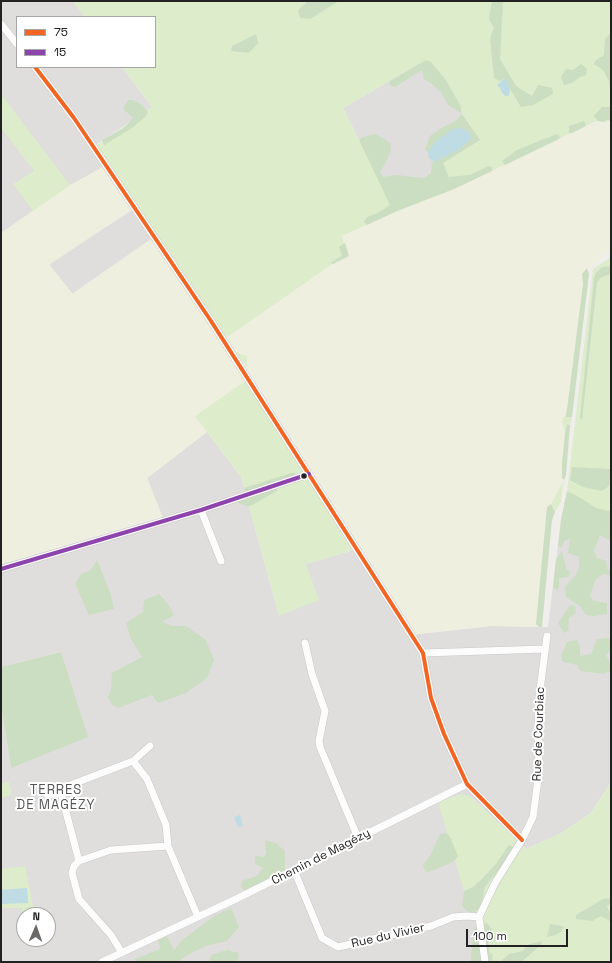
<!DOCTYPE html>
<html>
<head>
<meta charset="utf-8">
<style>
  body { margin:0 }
  #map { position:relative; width:612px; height:963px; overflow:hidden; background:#f0eeeb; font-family:"Space Grotesk",sans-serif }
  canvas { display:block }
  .frame { position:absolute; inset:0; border:2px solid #222; pointer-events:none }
  .legend { position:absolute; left:16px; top:16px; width:140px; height:52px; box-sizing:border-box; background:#fff; border:1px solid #a7a7a7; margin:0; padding:5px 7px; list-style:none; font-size:12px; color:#222 }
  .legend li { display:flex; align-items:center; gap:8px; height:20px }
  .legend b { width:20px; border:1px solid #a7a7a7 }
  .north { position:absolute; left:16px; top:907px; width:40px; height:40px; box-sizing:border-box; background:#fff; border:1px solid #a7a7a7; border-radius:50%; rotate:2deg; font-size:11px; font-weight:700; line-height:16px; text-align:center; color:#222 }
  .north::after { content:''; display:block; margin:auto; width:14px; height:18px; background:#6a6968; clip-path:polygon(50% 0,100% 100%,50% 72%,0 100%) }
  .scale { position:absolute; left:466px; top:929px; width:102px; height:18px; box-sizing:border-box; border:2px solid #222; border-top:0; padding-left:5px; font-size:12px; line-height:14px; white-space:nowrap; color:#222; -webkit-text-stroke:3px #fff; paint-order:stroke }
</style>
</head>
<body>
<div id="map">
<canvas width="612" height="963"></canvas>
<div class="frame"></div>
<ul class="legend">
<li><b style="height:5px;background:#f26522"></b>75</li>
<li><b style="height:5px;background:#8e44ad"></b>15</li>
</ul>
<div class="north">N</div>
<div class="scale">100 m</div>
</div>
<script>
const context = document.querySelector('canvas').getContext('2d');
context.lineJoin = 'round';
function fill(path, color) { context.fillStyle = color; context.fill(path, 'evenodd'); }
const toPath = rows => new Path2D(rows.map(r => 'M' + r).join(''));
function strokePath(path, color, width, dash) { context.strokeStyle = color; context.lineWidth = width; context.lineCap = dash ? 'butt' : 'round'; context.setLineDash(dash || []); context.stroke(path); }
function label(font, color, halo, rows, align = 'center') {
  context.font = font + ' "Space Grotesk",sans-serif'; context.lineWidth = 4; context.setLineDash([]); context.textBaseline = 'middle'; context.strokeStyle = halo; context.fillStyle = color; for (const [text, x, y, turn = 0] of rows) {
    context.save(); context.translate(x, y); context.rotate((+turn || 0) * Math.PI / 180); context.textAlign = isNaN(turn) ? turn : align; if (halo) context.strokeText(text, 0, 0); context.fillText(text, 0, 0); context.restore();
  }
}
const residential = toPath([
  [1,1,73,1,85,17,17,17,17,67,122,67,152,107,94,146,106,165,70,186,1,233],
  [426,60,480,140,395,212,343,108],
  [135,208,154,237,72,294,49,264],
  [207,432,241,477,279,616,306,564,357,549,411,635,491,626,548,627,561,520,611,522,611,782,591,813,560,834,526,849,471,797,481,931,474,928,470,962,1,962,1,704,11,768,61,652,1,667,1,569,164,521,147,478],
  [24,915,48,915,48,939,24,939]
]);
const farmland = toPath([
  [608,119,611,121,611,251,603,256,582,274,583,284,567,412,562,420,565,433,562,478,564,480,551,504,547,507,536,624,539,627,491,626,416,634,247,367,247,356,235,352,226,338,333,264,349,256,342,236,395,212,454,189,598,121,604,122],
  [103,167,131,210,49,265,73,294,154,237,248,379,195,416,207,432,147,478,162,516,1,564,1,233,70,185]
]);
const grass = toPath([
  [73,1,611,1,611,114,454,189,443,163,480,140,426,60,343,108,395,212,342,236,347,254,226,338,94,147,152,107,122,67,155,67,155,17,85,17],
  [1,94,70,185,33,211,13,184,34,171,1,128],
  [611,257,611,522,561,520,567,491,593,269],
  [235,352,247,356,247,367],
  [248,379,357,549,306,564,319,600,279,616,241,477,195,416],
  [567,412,567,417,572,417,570,425,567,424,565,433,562,420],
  [564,480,561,502,555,512,551,504],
  [9,782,12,795,1,798,1,783],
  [611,782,611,962,485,962,479,917,464,891,438,802,462,794,471,797,526,849,560,834,591,813],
  [25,866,35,915,24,915,24,931,22,931,22,908,1,908,1,869]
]);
const forest = toPath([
  [308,1,339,1,310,19,300,18,298,10],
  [493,1,502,1,503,3,500,59,516,86,532,96,538,85,552,88,553,94,533,105,521,107,504,79,499,81,494,78,490,38,494,28,489,19,491,5],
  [256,34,258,43,249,53,231,51,232,46],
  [610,34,611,36,611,98,609,81,603,70,594,64,596,60,604,55,605,39],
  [426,60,431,62,446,80,461,107,461,113,448,105,441,92,432,84,424,79,422,70,395,87,389,85,390,81],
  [581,64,587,69,586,75,580,77,572,83,564,85,561,77,566,69,573,70],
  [128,100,133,100,142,105,148,112,146,116,132,128,104,145,102,140,124,128,133,118,123,109],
  [602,107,611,107,611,121,608,120,604,122,598,121,594,116],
  [462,114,480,140,443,163,449,177,470,175,488,166,492,167,492,171,454,189,395,212,367,225,364,222,367,217,378,213,390,205,359,140,363,137,375,134,385,139,391,145,390,153,380,173,383,177,396,175,424,178,431,173,432,163,472,138,469,132,461,128,436,141,428,152,425,150,430,136,441,128,454,122],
  [584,121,586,126,570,134,569,131,569,126],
  [557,134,560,137,559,139,505,165,502,161,517,150],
  [345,243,349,256,333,264,330,263,342,256,339,247],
  [611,266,610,274,600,278,597,283,582,420,580,418,594,278,596,273,602,267],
  [587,268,589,274,572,417,566,417,583,284,582,274],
  [567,424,570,425,566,475,564,480,562,478,562,464,565,433],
  [572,467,611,469,609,486,602,491,583,487,570,480],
  [291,473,295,473,297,478,278,484,277,491,252,505,247,506,238,503,236,498,246,495,244,488],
  [567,491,579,497,596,508,609,511,611,509,611,540,606,539,600,535,594,551,597,558,606,561,608,570,611,570,611,576,603,574,595,580,590,596,594,601,607,603,607,614,594,616,586,615,580,606,566,597,565,587,576,575,579,567,579,557,568,553,570,539,564,541,562,548,558,546,561,520],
  [551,504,555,512,552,520,542,627,539,627,536,624,547,507],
  [562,551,566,568,570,572,569,577,559,578,559,587,556,590,553,588,556,559],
  [97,560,110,592,114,609,89,615,75,584,81,574,91,570],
  [159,594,168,604,174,615,162,622,173,626,186,626,206,640,214,660,207,678,186,693,158,703,152,695,118,708,112,705,108,697,111,690,112,673,142,657,131,639,126,623,143,612,144,600],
  [570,605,575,606,576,613,569,618,568,631,564,633,558,623],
  [611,638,611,650,606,655,610,663,610,671,604,674,580,671,577,665,563,662,561,656,567,642,577,640,580,646,580,656,591,654,597,639],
  [61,652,88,737,11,768,1,704,1,667],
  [446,833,450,837,458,856,453,862,426,873,423,865,430,856,440,834],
  [265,840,276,843,285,851,285,875,247,894,241,887,242,881,257,876,263,868,255,864,255,856,264,857,266,853],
  [509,845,514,847,503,864,485,887,481,908,471,914,462,906,464,891,473,887,482,879,495,865],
  [611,898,611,903,607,906,611,916,611,920,610,921,601,916,592,921,576,919,576,915,603,899],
  [231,908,239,927,227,941,206,946,186,956,178,962,136,962,135,959,160,949,158,940,167,936,174,950,181,941,214,916],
  [486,922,492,929,488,944,490,953,493,955,491,962,470,962,474,927,481,931],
  [550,924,559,925,564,927,562,931,556,935,547,937],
  [542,941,541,945,521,962,500,962,509,954,523,951,527,945],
  [227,950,239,953,237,962,209,962,211,955]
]);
const water = toPath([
  [504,79,508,80,508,84,510,89,509,96,506,96,502,93,500,88,497,85],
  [461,128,469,132,472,138,458,150,434,162,429,158,428,152,436,141,453,129],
  [240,815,243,826,238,827,234,817],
  [27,888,28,903,1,904,1,890]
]);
const minor = toPath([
  [1,24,17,44],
  [35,67,74,118,211,321,423,653,431,698,444,734,467,784,522,840],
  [201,510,221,561],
  [1,569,201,510,309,474],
  [305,643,312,674,325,711,319,741,320,747,358,838],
  [423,653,545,649],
  [133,761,150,746],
  [47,795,61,793],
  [79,861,61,793,65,787,133,761,147,779,166,825,168,846],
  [294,870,322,938,338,947,431,926,453,917,467,916,479,917],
  [122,953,111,935,79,899,72,873,74,866,79,861,111,850,168,846,198,917],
  [102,962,236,899,467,784],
  [485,962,479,917,495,883,522,840,533,817,539,772,538,727,540,690,547,636]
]);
const bus1 = toPath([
  [35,67,74,118,211,321,423,653,431,698,444,734,467,784,522,840]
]);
const bus2 = toPath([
  [1,569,201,510,309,474]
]);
const markers = [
  [304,476,3.5,"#222"]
];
const streetNames = [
  ["Rue de Courbiac",539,734,-88],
  ["Chemin de Magézy",321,857,-27],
  ["Rue du Vivier",388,936,-13]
];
const neighbourhoodNames = [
  ["TERRES",56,790],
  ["DE MAGÉZY",56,805]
];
fill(residential, '#dfdedc');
fill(farmland, '#efefdf');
fill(grass, '#ddeccb');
fill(forest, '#cbdec1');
fill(water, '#bfdbe3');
strokePath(minor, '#c9c8c7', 8);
strokePath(minor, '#fdfcfc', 7);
strokePath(bus1, '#f26522', 4);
strokePath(bus2, '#8e44ad', 4);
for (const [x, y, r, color] of markers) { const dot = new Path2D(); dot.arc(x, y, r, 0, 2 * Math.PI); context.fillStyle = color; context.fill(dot); strokePath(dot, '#fff', 1.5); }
label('12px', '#222', '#fff', streetNames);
context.letterSpacing = '1px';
label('13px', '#555', '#fff', neighbourhoodNames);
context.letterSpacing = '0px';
</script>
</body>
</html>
